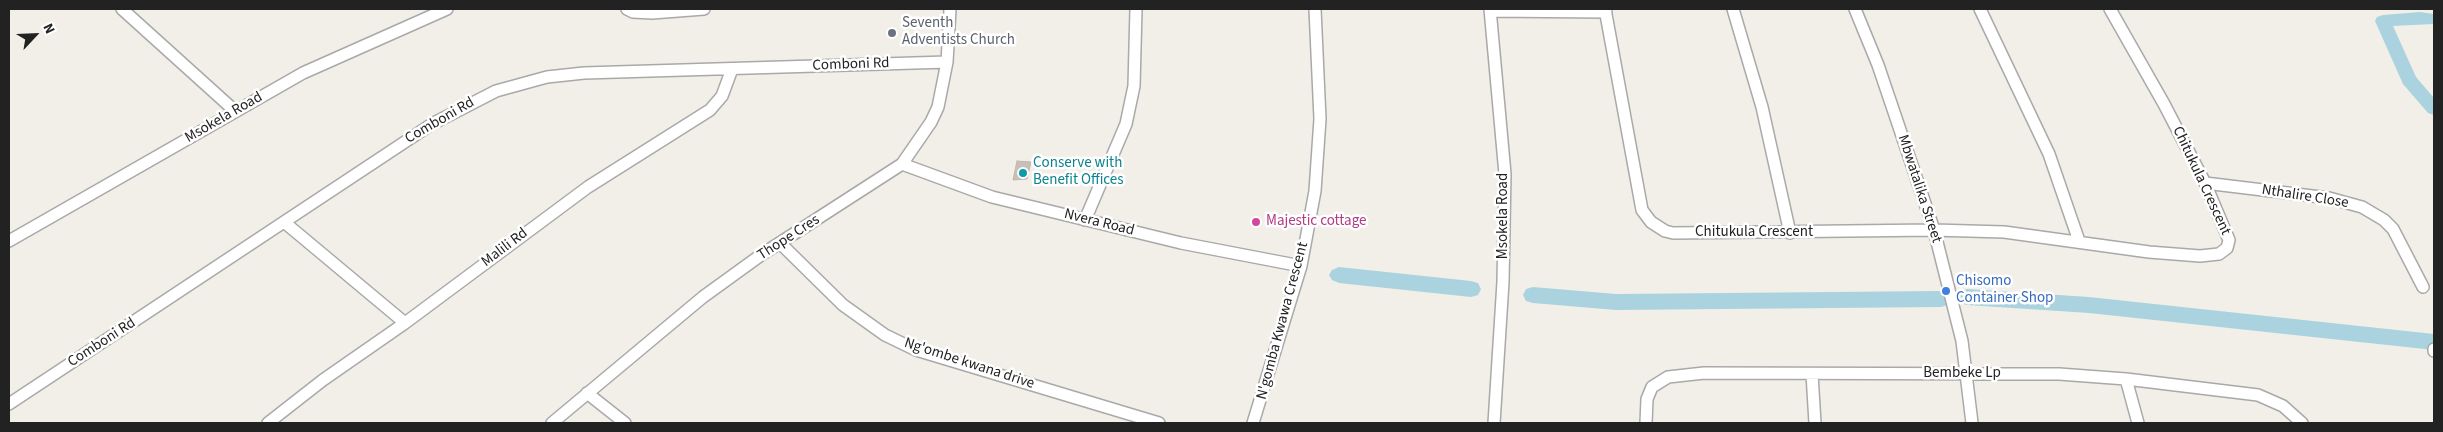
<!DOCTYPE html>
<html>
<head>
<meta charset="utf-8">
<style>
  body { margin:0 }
  #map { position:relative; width:2443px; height:432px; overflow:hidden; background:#f2efe9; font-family:"Source Sans 3",sans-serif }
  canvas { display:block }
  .frame { position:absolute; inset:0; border:10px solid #222; pointer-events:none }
  .north { position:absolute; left:10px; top:10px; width:50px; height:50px; -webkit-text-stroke:4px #fff; paint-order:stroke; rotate:65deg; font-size:14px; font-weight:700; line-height:20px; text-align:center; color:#222 }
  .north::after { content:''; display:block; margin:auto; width:18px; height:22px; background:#222; clip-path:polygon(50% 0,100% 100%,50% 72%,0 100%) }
</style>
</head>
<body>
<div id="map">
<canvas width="2443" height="432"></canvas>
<div class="frame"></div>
<div class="north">N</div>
</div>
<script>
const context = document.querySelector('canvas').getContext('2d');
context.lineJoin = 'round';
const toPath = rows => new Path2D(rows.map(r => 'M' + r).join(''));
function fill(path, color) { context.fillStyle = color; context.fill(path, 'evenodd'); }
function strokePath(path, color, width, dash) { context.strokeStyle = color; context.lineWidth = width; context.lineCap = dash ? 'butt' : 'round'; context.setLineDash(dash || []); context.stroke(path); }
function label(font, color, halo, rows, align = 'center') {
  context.font = font + ' "Source Sans 3",sans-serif'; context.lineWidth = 5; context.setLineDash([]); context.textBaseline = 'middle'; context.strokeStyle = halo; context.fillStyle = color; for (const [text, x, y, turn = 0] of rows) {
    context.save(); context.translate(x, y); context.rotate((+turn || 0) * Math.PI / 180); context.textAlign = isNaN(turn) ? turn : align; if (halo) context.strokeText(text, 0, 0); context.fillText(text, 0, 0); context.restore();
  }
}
const river = toPath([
  [2420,12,2434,14,2434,24,2393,26,2416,77,2434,98,2434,115,2428,113,2403,84,2375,21,2377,17,2383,15,2420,12],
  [1339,267,1471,281,1478,283,1481,289,1478,295,1471,297,1339,283,1332,280,1329,275,1332,270,1339,267],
  [1533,287,1616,294,1941,291,1948,293,1951,299,1948,305,1941,307,1616,310,1533,303,1526,301,1523,295,1526,289,1533,287],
  [1967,289,2089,297,2434,334,2434,350,2089,313,1967,305,1960,303,1957,297,1960,291,1967,289]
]);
const building = toPath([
  [1017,161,1031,162,1027,179,1013,180,1017,161]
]);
const minor = toPath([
  [122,9,235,111],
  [627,9,633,12,652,13,704,9],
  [1490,9,1505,174,1503,282,1494,423],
  [1605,9,1642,210,1651,222,1665,231,1673,233,1934,230,2004,232,2149,252,2200,256,2219,254,2227,248,2229,240,2205,183,2164,104,2110,9],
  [1733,9,1762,107,1790,233],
  [1855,9,1878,65,1934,230,1962,341,1972,423],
  [1980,9,2049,154,2079,241],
  [1490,11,1606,12],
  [902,164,992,197,1181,243,1301,266],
  [2205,183,2329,198,2362,207,2384,220,2393,229,2423,287],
  [1085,220,1126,124,1134,86,1136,9],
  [284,222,405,323],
  [9,241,303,73,447,9],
  [780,243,843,305,885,335,916,350,1159,423],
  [2434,349,2434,351],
  [1812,374,1815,423],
  [2126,379,2138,423],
  [587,393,625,423],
  [9,404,432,124,496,91,547,77,584,73,947,62],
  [268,423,323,380,405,323,588,187,710,110,722,96,732,69],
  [552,423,703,297,761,255,902,164,931,122,938,107,947,62,950,9],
  [1253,423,1301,266,1315,191,1320,119,1315,9],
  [1646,423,1647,399,1652,387,1668,377,1704,373,2059,374,2126,379,2258,395,2283,406,2302,423]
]);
const markers = [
  [892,33,5,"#6b7280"],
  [1023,173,5,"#0f9aa8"],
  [1256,222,5,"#d1479c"],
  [1946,291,5,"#3f7fe0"]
];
const worshipNames = [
  ["Seventh",902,24],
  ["Adventists Church",902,41]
];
const streetNames = [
  ["Comboni Rd",851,65,-2],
  ["Msokela Road",224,118,-30],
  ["Comboni Rd",440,121,-30],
  ["Chitukula Crescent",2201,181,65],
  ["Mbwatalika Street",1919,189,72],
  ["Nthalire Close",2305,197,9],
  ["Msokela Road",1504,216,-90],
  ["Nvera Road",1099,223,14],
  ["Chitukula Crescent",1754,233],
  ["Thope Cres",789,238,-33],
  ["Malili Rd",505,248,-37],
  ["N'gomba Kwawa Crescent",1283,321,-75],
  ["Comboni Rd",102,343,-33],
  ["Ng'ombe kwana drive",969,364,18],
  ["Bembeke Lp",1962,374]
];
const cultureNames = [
  ["Conserve with",1033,164],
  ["Benefit Offices",1033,181]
];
const hotelNames = [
  ["Majestic cottage",1266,222]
];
const shopNames = [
  ["Chisomo",1956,282],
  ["Container Shop",1956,299]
];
fill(river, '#aad3df');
fill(building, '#c7bfb8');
strokePath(building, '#c4b6ab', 1);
strokePath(minor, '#a9a9a9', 14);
strokePath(minor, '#fff', 11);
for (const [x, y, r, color] of markers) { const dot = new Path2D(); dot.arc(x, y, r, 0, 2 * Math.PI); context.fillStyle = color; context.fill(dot); strokePath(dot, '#fff', 2); }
label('15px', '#5b616d', '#fff', worshipNames, 'left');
label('15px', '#222', '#fff', streetNames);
label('15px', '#0d838f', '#fff', cultureNames, 'left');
label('15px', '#b23c85', '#fff', hotelNames, 'left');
label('15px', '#366cbe', '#fff', shopNames, 'left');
</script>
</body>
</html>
